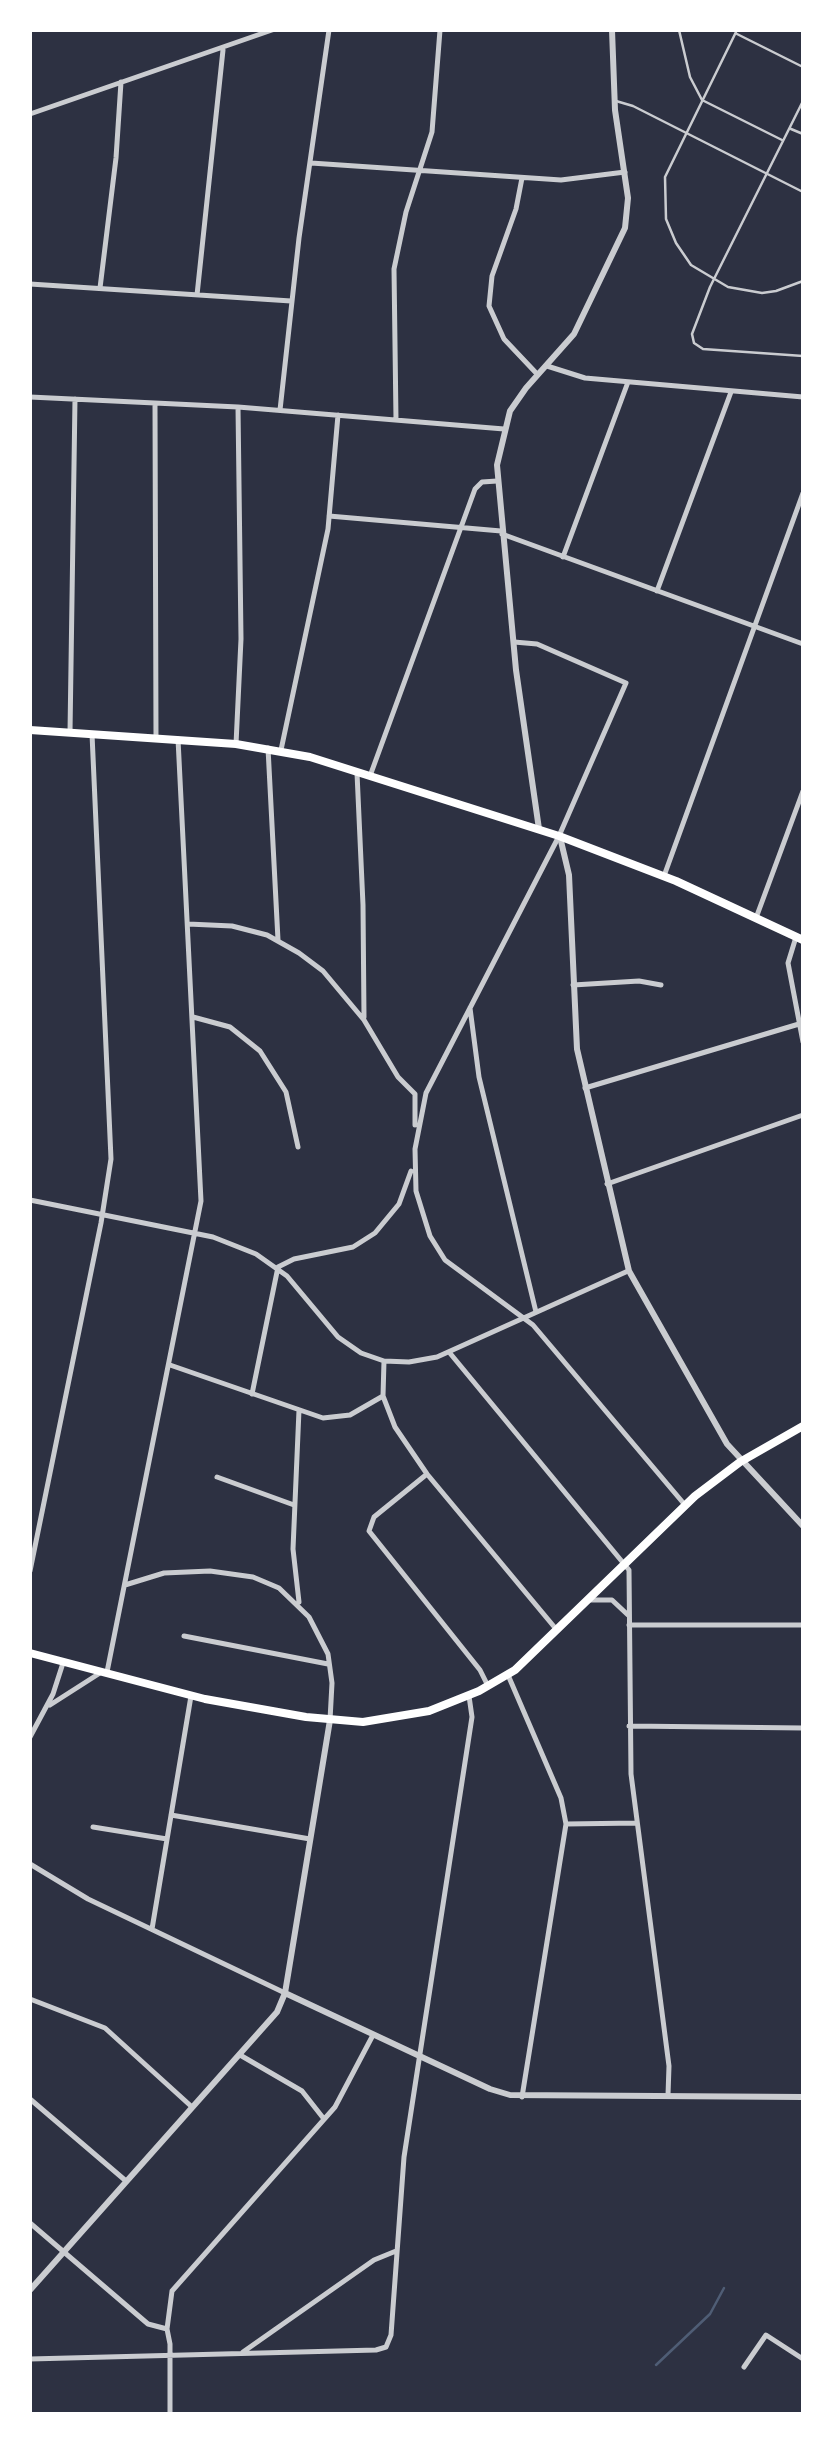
<!DOCTYPE html>
<html>
<head>
<meta charset="utf-8">
<style>
  body { margin:0 }
  #map { position:relative; width:833px; height:2444px; overflow:hidden; background:#2d3142; font-family:"Source Sans 3",sans-serif }
  canvas { display:block }
  .frame { position:absolute; inset:0; border:32px solid #fff; pointer-events:none }
</style>
</head>
<body>
<div id="map">
<canvas width="833" height="2444"></canvas>
<div class="frame"></div>
</div>
<script>
const context = document.querySelector('canvas').getContext('2d');
context.lineJoin = 'round';
const toPath = rows => new Path2D(rows.map(r => 'M' + r).join(''));
function strokePath(path, color, width, dash) { context.strokeStyle = color; context.lineWidth = width; context.lineCap = dash ? 'butt' : 'round'; context.setLineDash(dash || []); context.stroke(path); }
const stream = toPath([
  [656,2365,710,2314,724,2288]
]);
const service = toPath([
  [679,30,690,77,702,100,782,140],
  [737,30,665,177,666,219,676,243,691,265,728,287,762,293,776,291,803,281],
  [737,34,803,67],
  [616,101,633,106,803,192],
  [803,101,710,287,692,334,694,343,703,349,803,356],
  [791,129,803,134]
]);
const minor = toPath([
  [30,114,272,30],
  [311,163,561,180,625,172],
  [522,178,516,209,492,276,489,306,504,339,538,375],
  [30,284,291,301],
  [100,288,116,158,121,82],
  [197,295,223,50],
  [547,366,585,378,803,397],
  [30,397,238,407,504,429],
  [155,404,156,737],
  [280,410,299,238,329,30],
  [396,420,394,269,406,212,432,132,440,30],
  [329,516,501,531],
  [502,534,803,644],
  [563,557,628,382],
  [657,591,731,392],
  [514,642,537,644,626,683,559,836,426,1093,415,1149,416,1191,430,1236,445,1260,533,1325,685,1505],
  [70,732,75,399],
  [236,744,241,639,238,407],
  [268,748,278,940],
  [281,750,328,529,338,415],
  [357,773,363,905,364,1017],
  [370,776,475,489,482,482,497,481],
  [664,876,803,493],
  [756,918,803,791],
  [188,924,232,926,267,935,299,953,323,971,364,1020,398,1077,415,1094,415,1125],
  [796,937,788,963,803,1042],
  [573,985,639,981,661,985],
  [470,1008,479,1077,536,1312],
  [193,1017,230,1027,260,1051,286,1092,298,1147],
  [585,1088,799,1024],
  [607,1184,803,1115],
  [30,1200,213,1237,256,1254,287,1276,338,1337,361,1353,384,1361,409,1362,437,1357,628,1271],
  [449,1352,629,1570,631,1774,669,2066,668,2095],
  [384,1361,383,1396,395,1427,427,1474,556,1629],
  [170,1365,323,1418,350,1415,383,1396],
  [252,1394,278,1267,294,1259,353,1247,375,1233,399,1204,411,1171],
  [299,1410,293,1549,299,1602],
  [427,1474,374,1517,369,1531,480,1670,488,1686],
  [217,1477,294,1505],
  [30,1571,101,1223,111,1159,92,734],
  [125,1585,164,1573,210,1571,253,1577,279,1588,309,1617,328,1654,332,1683,330,1720],
  [591,1600,612,1600,628,1615],
  [629,1625,803,1625],
  [184,1636,328,1664],
  [107,1672,201,1201,178,739],
  [508,1675,561,1798,566,1824,522,2097],
  [50,1705,100,1673],
  [629,1726,803,1728],
  [30,1737,53,1694,63,1663],
  [171,1815,310,1839],
  [566,1824,637,1823],
  [93,1827,167,1839],
  [30,1864,88,1899,285,1993],
  [152,1929,191,1696],
  [30,1999,105,2028,192,2107],
  [240,2055,302,2091,324,2119],
  [30,2099,126,2181],
  [30,2223,148,2324,167,2329],
  [243,2352,374,2260,396,2251],
  [30,2359,376,2350,386,2347,391,2335,404,2157,472,1717,469,1696],
  [744,2367,766,2335,803,2359],
  [170,2414,170,2344,167,2329,172,2291,335,2107,373,2035]
]);
const tertiary = toPath([
  [539,829,516,670,497,465,510,411,526,388,574,334,625,228,628,198,615,110,612,30],
  [560,837,569,875,577,1049,629,1271,727,1444,803,1526],
  [285,1993,490,2089,510,2095,803,2097],
  [30,2290,277,2012,285,1993,330,1720]
]);
const primary = toPath([
  [30,730,236,744,310,757,559,836,676,881,803,940],
  [30,1653,205,1699,306,1717,363,1722,429,1711,479,1691,515,1670,695,1496,740,1462,803,1426]
]);
strokePath(stream, '#4f5d75', 2.5);
strokePath(service, '#caccd0', 2.5);
strokePath(minor, '#caccd0', 5);
strokePath(tertiary, '#caccd0', 6);
strokePath(primary, '#fff', 8);
</script>
</body>
</html>
